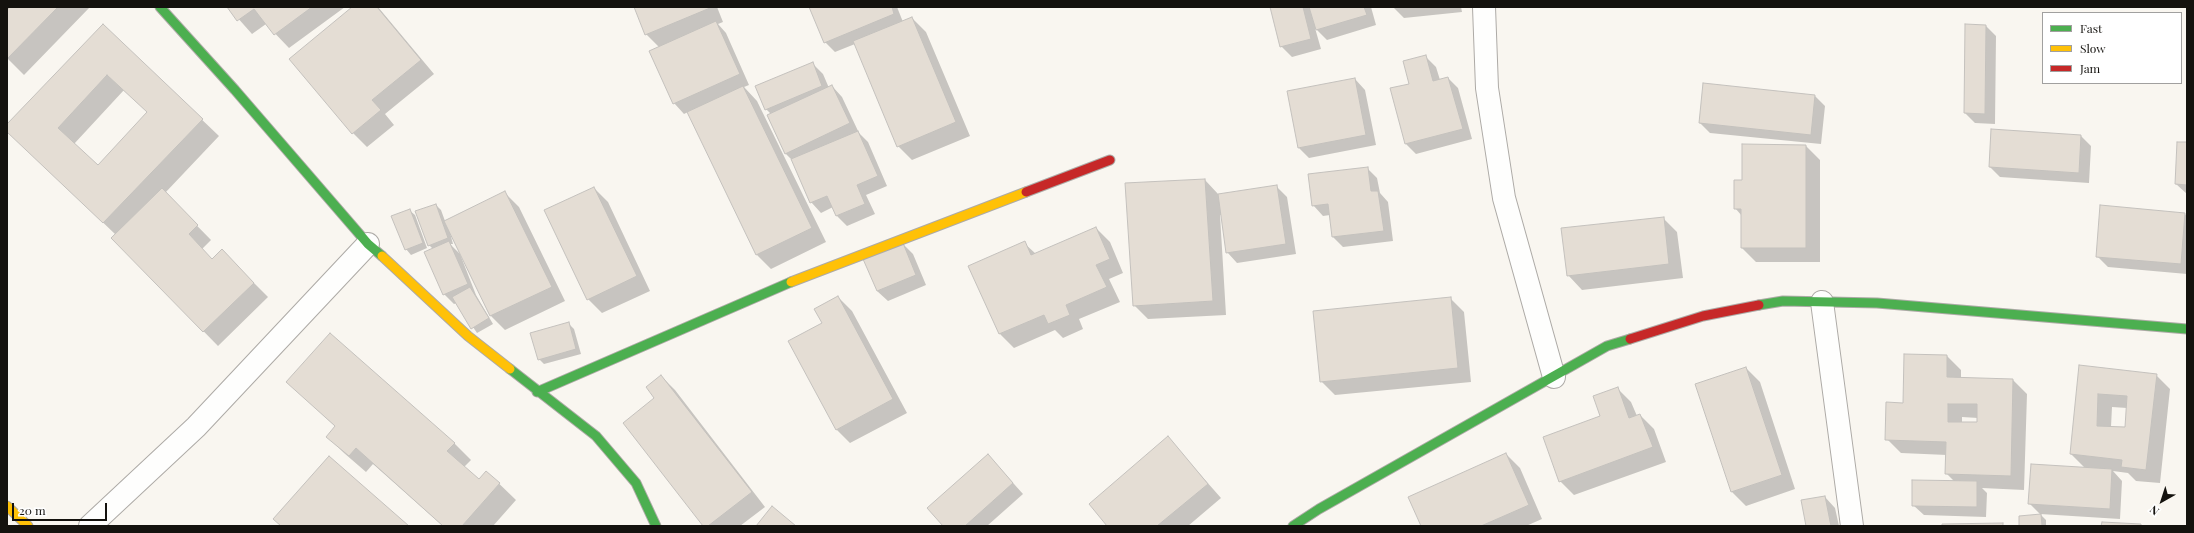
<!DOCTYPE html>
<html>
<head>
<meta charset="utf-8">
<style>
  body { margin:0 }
  #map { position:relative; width:2194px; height:533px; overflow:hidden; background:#f9f6f0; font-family:"Playfair Display",serif }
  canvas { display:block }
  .frame { position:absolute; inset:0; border:8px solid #14120e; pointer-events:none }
  .legend { position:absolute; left:2042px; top:12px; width:140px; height:72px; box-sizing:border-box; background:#fff; border:1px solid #a1a09f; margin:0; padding:5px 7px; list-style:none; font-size:12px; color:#14120e }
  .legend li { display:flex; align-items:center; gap:8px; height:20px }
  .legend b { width:20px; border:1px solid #a1a09f }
  .north { position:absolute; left:2142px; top:481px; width:40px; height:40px; -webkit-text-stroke:3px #fff; paint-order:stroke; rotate:219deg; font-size:11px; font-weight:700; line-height:16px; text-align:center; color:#14120e }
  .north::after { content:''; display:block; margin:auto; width:14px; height:18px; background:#14120e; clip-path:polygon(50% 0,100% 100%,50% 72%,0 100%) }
  .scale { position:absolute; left:12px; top:503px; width:95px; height:18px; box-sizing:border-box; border:2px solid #14120e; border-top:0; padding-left:5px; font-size:12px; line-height:14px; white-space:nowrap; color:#14120e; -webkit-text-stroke:3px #fff; paint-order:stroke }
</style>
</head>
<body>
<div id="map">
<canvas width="2194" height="533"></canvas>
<div class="frame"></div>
<ul class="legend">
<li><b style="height:5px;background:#4caf50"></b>Fast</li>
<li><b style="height:5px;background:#ffc107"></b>Slow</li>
<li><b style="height:5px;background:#c62828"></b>Jam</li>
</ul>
<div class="north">N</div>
<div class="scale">20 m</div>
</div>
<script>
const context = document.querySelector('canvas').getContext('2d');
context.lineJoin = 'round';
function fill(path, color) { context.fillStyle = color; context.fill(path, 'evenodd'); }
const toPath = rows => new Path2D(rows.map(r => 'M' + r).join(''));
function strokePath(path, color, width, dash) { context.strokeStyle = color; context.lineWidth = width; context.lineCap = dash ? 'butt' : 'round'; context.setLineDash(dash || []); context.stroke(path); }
const shadow = toPath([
  [11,7,90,7,24,75,7,58,7,12],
  [228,7,345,7,289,48,266,24,252,34],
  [354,7,378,7,434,74,385,114,394,125,367,147,353,133],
  [635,7,717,7,723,22,718,24,726,33,749,85,744,87,757,101,826,242,771,269,757,255,688,112,684,114,674,103,660,48,646,34],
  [810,7,897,7,903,22,912,18,926,32,970,136,912,160,898,146,855,44,835,52,825,42],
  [1271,7,1371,7,1376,25,1327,40,1315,28,1321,49,1292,57,1281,46],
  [1393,7,1461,7,1462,12,1404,18],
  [103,25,219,136,165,193,211,240,202,249,212,260,222,251,268,297,218,346,112,238,115,234,7,131,7,126],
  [124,90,148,112,98,166,74,144],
  [1986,26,1996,36,1995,124,1975,123,1965,113],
  [1426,57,1436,67,1440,80,1448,78,1458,88,1472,139,1416,154,1406,144,1410,84],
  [812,63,823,74,829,88,832,86,842,97,859,133,868,142,887,186,866,195,875,214,847,226,837,216,833,207,821,213,811,202,792,160,785,153,771,114,766,109],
  [1355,79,1365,90,1376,145,1309,158,1299,148],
  [1815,96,1825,106,1821,144,1710,133,1700,123],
  [2081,136,2091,146,2089,183,2000,177,1990,167],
  [2187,143,2187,194,2176,184],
  [1806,146,1820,160,1820,262,1756,262,1742,248,1742,216,1735,208,1743,181],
  [1367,168,1377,178,1380,193,1388,202,1393,241,1343,247,1333,237,1330,215,1323,216,1313,205],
  [1205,180,1219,195,1277,187,1287,197,1296,254,1237,263,1227,252,1222,215,1220,215,1226,315,1148,319,1134,305],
  [594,188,608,202,650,291,602,313,588,299,546,211],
  [505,193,519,207,565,301,505,330,491,316,449,229,453,244,450,244,460,254,476,295,493,324,477,333,457,303,454,304,444,294,433,249,429,245,436,205,441,210,445,221],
  [409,210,415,215,427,248,411,255,406,249],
  [2184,213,2187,216,2187,274,2108,267,2098,257],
  [1663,218,1677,232,1683,278,1582,290,1568,275],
  [1096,228,1110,242,1123,273,1109,279,1120,302,1079,319,1083,329,1063,338,1055,330,1014,348,1000,334,970,266,1024,243,1036,254],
  [903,244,913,254,926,285,888,301,877,291],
  [838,297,852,311,907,413,850,443,836,429,824,324],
  [1450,298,1464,312,1471,382,1335,395,1321,381],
  [568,323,574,329,581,354,544,364,539,359],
  [1905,355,1947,356,1961,370,1961,378,2013,380,2027,394,2024,490,1982,488,1987,493,1986,517,1924,515,1913,505,1955,482,1946,473,1947,455,1901,453,1887,439,1904,404],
  [1962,417,1978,418,1978,423,1962,423],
  [2080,366,2156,375,2170,389,2160,483,2136,481,2128,473,2113,471,2122,481,2120,519,2040,514,2029,503,2086,469,2071,454],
  [2112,407,2127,408,2126,428,2111,427],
  [1746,368,1760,382,1795,489,1746,506,1732,492,1696,384],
  [661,376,675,390,765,507,740,526,705,526],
  [288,382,454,443,471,460,464,467,479,480,487,472,516,500,493,526,443,526,373,464,366,472,344,453,328,437,336,427],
  [1617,388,1631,402,1637,416,1640,415,1654,429,1666,462,1574,495,1560,481],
  [1168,438,1221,498,1188,526,1109,526],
  [1506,454,1520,468,1542,519,1526,526,1422,526],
  [988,455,1023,494,987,526,945,526],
  [1825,497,1835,508,1839,526,1807,526],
  [2041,515,2046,520,2046,526,2020,526]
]);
const building = toPath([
  [10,7,58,7,7,59,7,10,10,7],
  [227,7,312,7,274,35,254,9,237,21,227,7],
  [352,7,377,7,421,60,372,100,381,110,352,134,289,59,352,7],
  [634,7,709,7,710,8,645,35,634,7],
  [809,7,892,7,894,14,824,43,809,7],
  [1270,7,1303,7,1311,39,1280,47,1270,7],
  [1309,7,1364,7,1367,15,1316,30,1309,7],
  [912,17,956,122,897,147,853,41,912,17],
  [716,21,740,74,673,104,649,51,716,21],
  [103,24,203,119,103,223,7,132,7,124,103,24],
  [107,75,147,112,98,165,58,128,107,75],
  [1965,24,1986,25,1985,114,1964,113,1965,24],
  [1426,55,1433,81,1448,77,1463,129,1405,144,1390,88,1409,84,1403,61,1426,55],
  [813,62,822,86,765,110,755,86,813,62],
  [1355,78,1366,135,1298,148,1287,91,1355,78],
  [1703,83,1815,95,1811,135,1699,123,1703,83],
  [832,85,850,123,785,154,767,115,832,85],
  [743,86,812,228,756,255,687,112,743,86],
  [1991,129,2081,135,2079,173,1989,167,1991,129],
  [858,131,878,176,857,185,865,204,836,216,827,196,810,203,791,159,858,131],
  [2177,142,2187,142,2187,185,2175,184,2177,142],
  [1742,144,1806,145,1806,248,1741,248,1741,209,1734,209,1734,180,1742,180,1742,144],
  [1368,167,1371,191,1378,191,1384,231,1332,237,1328,204,1312,206,1308,174,1368,167],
  [1205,179,1213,301,1133,306,1125,183,1205,179],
  [1277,185,1286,244,1226,253,1218,194,1277,185],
  [594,187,637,276,587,300,544,210,594,187],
  [162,188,198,225,189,234,212,259,222,249,254,283,203,332,111,238,162,188],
  [505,191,552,287,490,316,444,221,505,191],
  [436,204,448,238,428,246,415,211,436,204],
  [2100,205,2185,213,2181,264,2096,257,2100,205],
  [410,209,423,243,405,250,391,216,410,209],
  [1664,217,1669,264,1567,276,1561,228,1664,217],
  [1096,227,1110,259,1096,265,1107,287,1066,305,1070,315,1048,324,1044,315,999,334,968,266,1025,241,1031,255,1096,227],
  [449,241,468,284,443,295,424,252,449,241],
  [903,243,916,275,877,291,863,259,903,243],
  [470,287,489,318,471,329,452,297,470,287],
  [838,296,893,399,836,430,788,341,822,323,814,309,838,296],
  [1451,297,1458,368,1320,382,1313,311,1451,297],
  [569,322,576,349,538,360,530,333,569,322],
  [330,333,455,443,447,451,479,479,486,471,500,483,462,526,443,526,356,448,349,456,326,437,335,426,286,382,330,333],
  [1904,354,1947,355,1947,377,2013,379,2011,476,1945,474,1946,442,1885,440,1886,402,1903,403,1904,354],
  [1948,404,1977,404,1977,422,1948,422,1948,404],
  [2079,365,2157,374,2146,470,2121,467,2122,460,2070,454,2079,365],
  [2098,394,2127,396,2125,427,2097,426,2098,394],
  [1746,367,1782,475,1731,492,1695,384,1746,367],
  [661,375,752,492,708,526,703,526,623,423,654,398,646,387,661,375],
  [1618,387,1629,418,1640,414,1653,447,1559,482,1543,437,1600,416,1593,396,1618,387],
  [1168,436,1208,484,1157,526,1107,526,1089,504,1168,436],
  [1506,453,1529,505,1481,526,1421,526,1408,497,1506,453],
  [988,454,1013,483,965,526,943,526,927,508,988,454],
  [329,456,409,526,281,526,273,519,329,456],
  [2031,464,2112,469,2110,509,2028,504,2031,464],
  [1912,480,1977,481,1977,507,1912,506,1912,480],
  [1825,496,1831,526,1806,526,1801,500,1825,496],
  [772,506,796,526,756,526,772,506],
  [2041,514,2042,526,2019,526,2019,516,2041,514],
  [2102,522,2141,524,2141,526,2101,526,2102,522],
  [2003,523,2003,526,1942,526,1942,524,2003,523]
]);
const street = toPath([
  [1484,7,1487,88,1504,198,1554,377],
  [1822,302,1852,526],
  [90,526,196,427,368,244]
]);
const fast = toPath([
  [160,7,235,90,368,244,382,256],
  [1759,305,1783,301,1877,303,2187,329],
  [510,369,596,436,636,483,656,526],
  [537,392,791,282],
  [1293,526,1319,509,1607,346,1630,339]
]);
const slow = toPath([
  [382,256,468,336,510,369],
  [791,282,1026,192],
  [7,506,28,526]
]);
const jam = toPath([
  [1026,192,1110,160],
  [1630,339,1703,316,1759,305]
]);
fill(shadow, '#0003');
fill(building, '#e4ddd4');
strokePath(building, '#c4c1bd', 1);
strokePath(street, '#adaaa6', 24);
strokePath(fast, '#adaaa6', 11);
strokePath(slow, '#adaaa6', 11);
strokePath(jam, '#adaaa6', 11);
strokePath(street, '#fefefd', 22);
strokePath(fast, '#4caf50', 9);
strokePath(slow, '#ffc107', 9);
strokePath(jam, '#c62828', 9);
</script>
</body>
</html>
